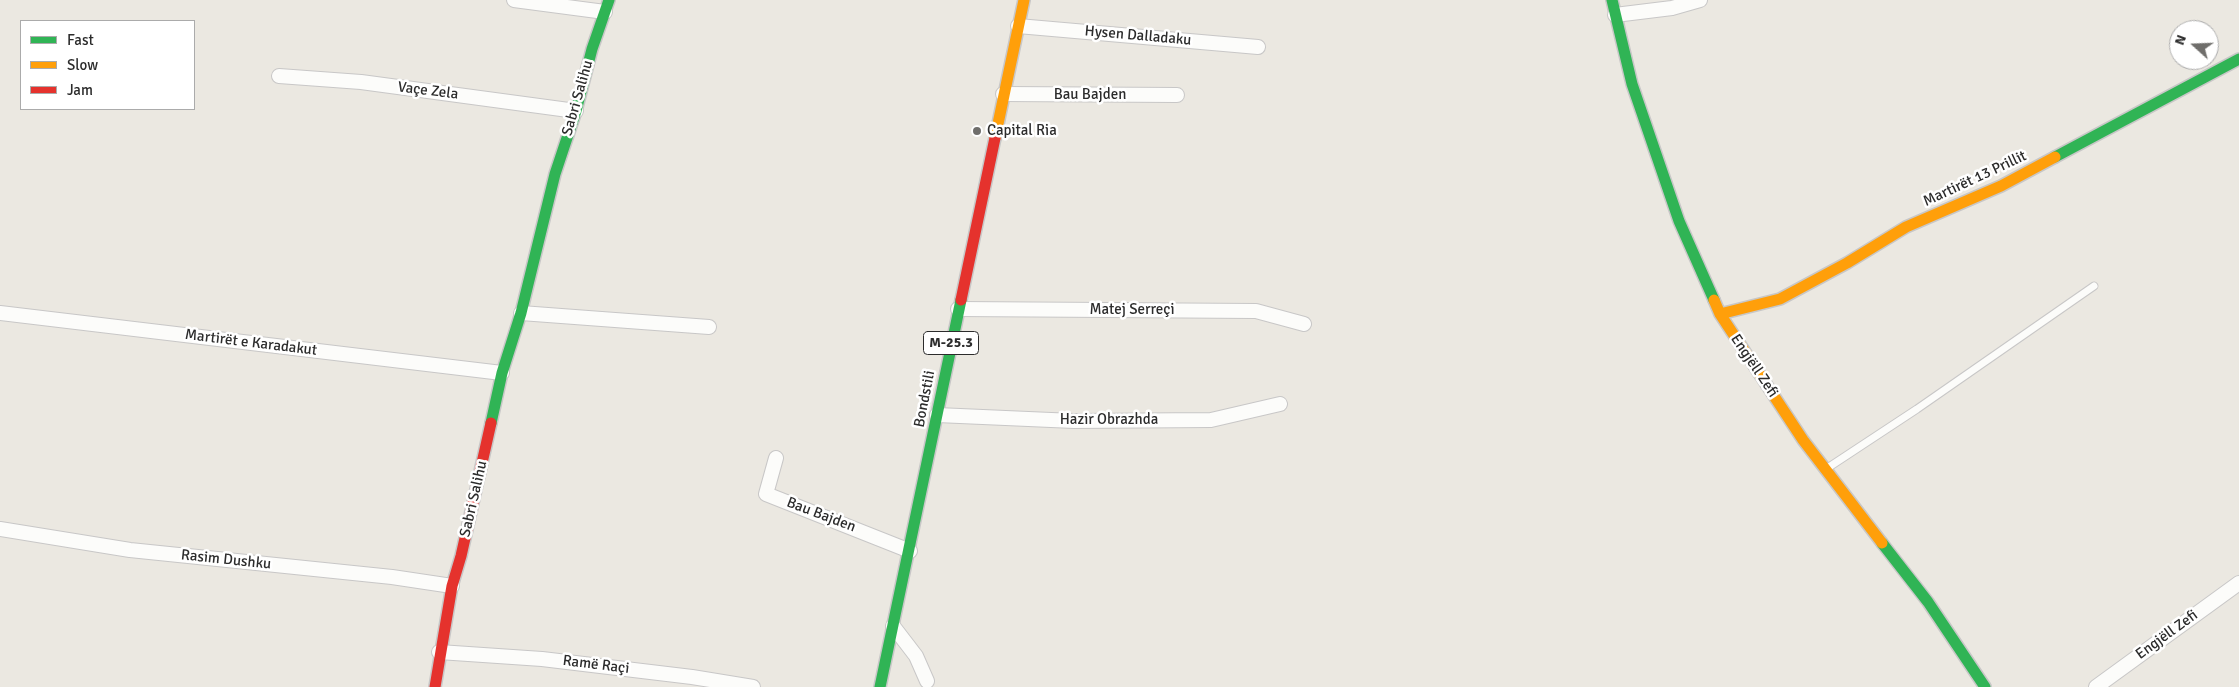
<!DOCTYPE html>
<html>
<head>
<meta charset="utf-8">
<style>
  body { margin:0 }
  #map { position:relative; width:2239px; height:687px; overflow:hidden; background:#ebe8e1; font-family:Signika,sans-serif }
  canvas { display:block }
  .legend { position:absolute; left:20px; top:20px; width:175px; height:90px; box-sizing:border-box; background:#fff; border:1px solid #ababab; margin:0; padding:6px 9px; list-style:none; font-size:15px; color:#2c2c2c }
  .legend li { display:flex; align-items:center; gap:10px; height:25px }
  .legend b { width:25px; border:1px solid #ababab }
  .north { position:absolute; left:2169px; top:20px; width:50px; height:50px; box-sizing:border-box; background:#fff; border:1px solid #ababab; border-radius:50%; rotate:290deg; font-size:14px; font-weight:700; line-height:20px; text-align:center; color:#2c2c2c }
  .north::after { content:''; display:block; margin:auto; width:18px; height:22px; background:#6f6e6b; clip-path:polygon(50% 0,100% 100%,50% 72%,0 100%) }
</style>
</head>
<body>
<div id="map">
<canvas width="2239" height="687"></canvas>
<ul class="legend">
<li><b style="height:6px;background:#30b455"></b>Fast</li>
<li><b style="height:6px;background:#ff9f0a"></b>Slow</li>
<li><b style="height:6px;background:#e5322d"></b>Jam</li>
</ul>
<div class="north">N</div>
</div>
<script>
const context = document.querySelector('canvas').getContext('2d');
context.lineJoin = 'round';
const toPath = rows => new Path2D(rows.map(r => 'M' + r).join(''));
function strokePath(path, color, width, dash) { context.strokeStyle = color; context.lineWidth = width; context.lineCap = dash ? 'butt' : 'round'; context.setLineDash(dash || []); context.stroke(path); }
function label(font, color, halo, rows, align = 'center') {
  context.font = font + ' Signika,sans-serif'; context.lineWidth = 5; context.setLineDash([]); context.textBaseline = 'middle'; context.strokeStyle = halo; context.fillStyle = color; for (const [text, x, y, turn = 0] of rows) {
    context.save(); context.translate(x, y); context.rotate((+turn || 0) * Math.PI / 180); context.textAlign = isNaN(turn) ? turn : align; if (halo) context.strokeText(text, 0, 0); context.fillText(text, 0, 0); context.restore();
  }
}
const lane = toPath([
  [1826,469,1917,409,2094,286]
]);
const street = toPath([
  [514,0,605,12],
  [1615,15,1672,8,1700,0],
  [1018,26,1258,47],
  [279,76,361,82,576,111],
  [1003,94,1177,95],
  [958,309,1256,311,1304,324],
  [0,313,502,373],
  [521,313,709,327],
  [937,415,1074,421,1211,420,1280,404],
  [776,458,766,494,910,551],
  [0,529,130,550,392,577,452,586],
  [893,626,916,656,927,681],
  [439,652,542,659,692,677,753,687],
  [2096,687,2239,583]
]);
const fast = toPath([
  [1612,0,1632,84,1679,221,1714,300],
  [2055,157,2239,59],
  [491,423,502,373,521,313,555,174,576,111,592,49,609,0],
  [1882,543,1928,602,1985,687],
  [880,687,961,300]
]);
const slow = toPath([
  [995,138,1024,0],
  [1714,300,1720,314,1803,440,1882,543],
  [1720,314,1780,299,1847,263,1906,227,2001,186,2055,157]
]);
const jam = toPath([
  [961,300,995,138],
  [435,687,452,586,461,556,491,423]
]);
const markers = [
  [977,131,5,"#6f6e6b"]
];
const shields = [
  [951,343,55]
];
const shieldNames = [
  ["M-25.3",951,343]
];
const streetNames = [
  ["Hysen Dalladaku",1138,36,5],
  ["Vaçe Zela",428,91,7],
  ["Bau Bajden",1090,95],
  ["Sabri Salihu",578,98,-74],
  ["Martirët 13 Prillit",1975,179,-25],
  ["Matej Serreçi",1132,310],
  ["Martirët e Karadakut",251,343,7],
  ["Engjëll Zefi",1754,366,56],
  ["Bondstili",925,399,-79],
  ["Hazir Obrazhda",1109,420],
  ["Sabri Salihu",474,499,-77],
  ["Bau Bajden",821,515,21],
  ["Rasim Dushku",226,560,6],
  ["Engjëll Zefi",2167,635,-36],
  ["Ramë Raçi",596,665,7]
];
const poiNames = [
  ["Capital Ria",987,131]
];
strokePath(lane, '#c8c7c7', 9);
strokePath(street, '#c8c7c7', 16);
strokePath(fast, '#c8c7c7', 14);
strokePath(slow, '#c8c7c7', 14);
strokePath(jam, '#c8c7c7', 14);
strokePath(lane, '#fcfcfa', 7);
strokePath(street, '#fcfcfa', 14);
strokePath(fast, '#30b455', 11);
strokePath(slow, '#ff9f0a', 11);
strokePath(jam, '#e5322d', 11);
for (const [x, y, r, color] of markers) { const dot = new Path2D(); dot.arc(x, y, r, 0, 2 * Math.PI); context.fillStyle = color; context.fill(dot); strokePath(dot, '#fff', 2); }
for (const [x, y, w] of shields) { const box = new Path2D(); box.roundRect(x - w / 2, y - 11.5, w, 23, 4); context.fillStyle = '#fff'; context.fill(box); strokePath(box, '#2c2c2c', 1); }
label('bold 14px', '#2c2c2c', null, shieldNames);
label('15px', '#2c2c2c', '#fff', streetNames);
label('15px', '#2c2c2c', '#fff', poiNames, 'left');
</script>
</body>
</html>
